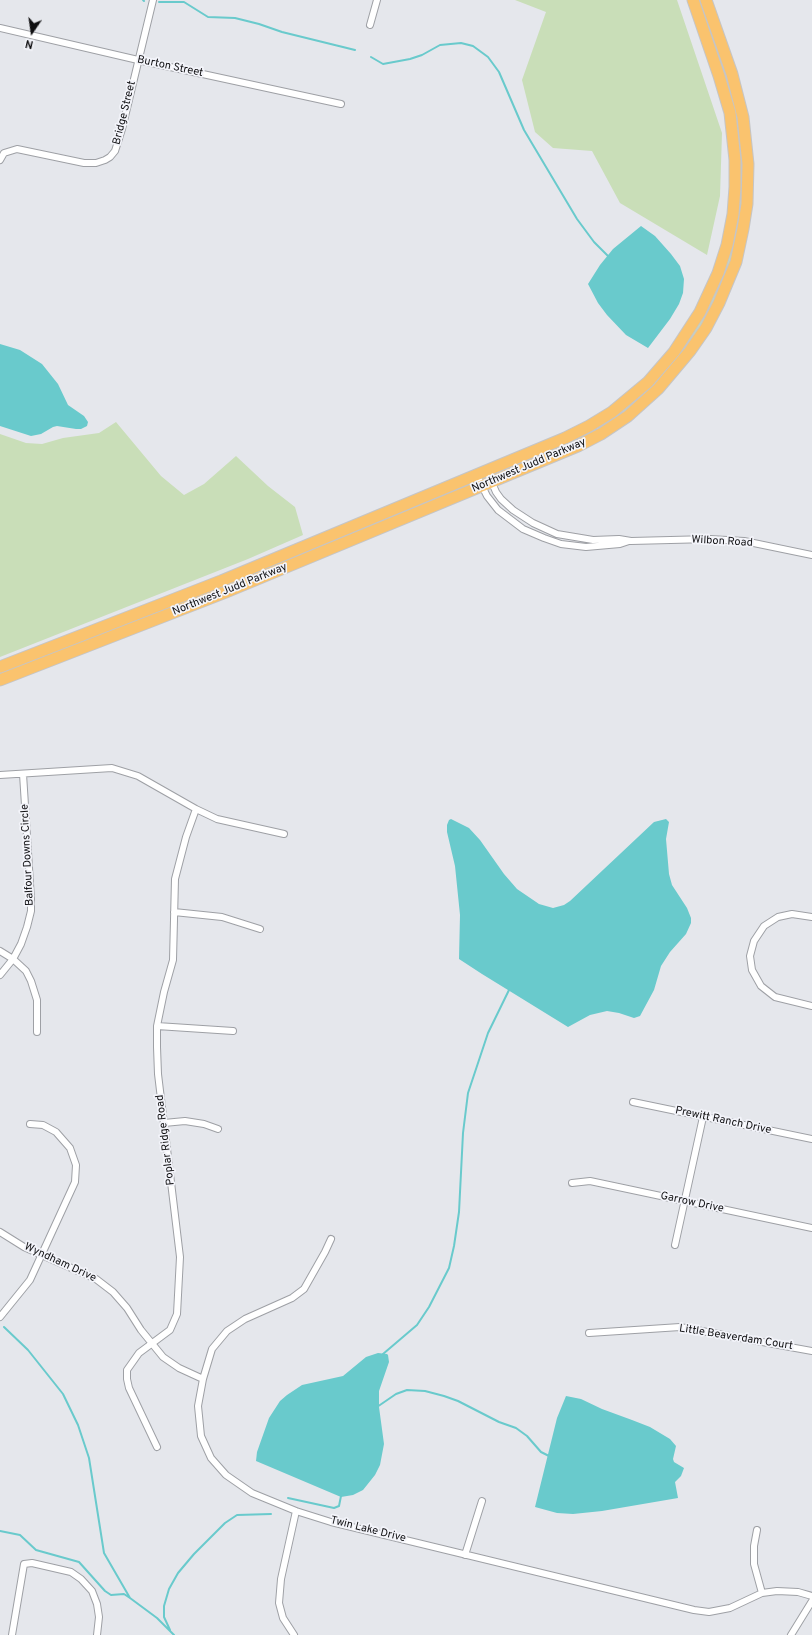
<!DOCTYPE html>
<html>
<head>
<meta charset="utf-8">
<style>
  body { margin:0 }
  #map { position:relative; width:812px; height:1635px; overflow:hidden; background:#e5e7ec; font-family:Overpass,sans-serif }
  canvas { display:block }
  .north { position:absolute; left:12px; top:12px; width:40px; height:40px; -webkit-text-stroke:3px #f3f4fa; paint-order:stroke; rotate:193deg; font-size:11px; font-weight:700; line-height:16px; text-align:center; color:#0f0f11 }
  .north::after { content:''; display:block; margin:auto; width:14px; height:18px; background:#0f0f11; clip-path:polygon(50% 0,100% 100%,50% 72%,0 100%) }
</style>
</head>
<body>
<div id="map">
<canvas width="812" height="1635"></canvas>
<div class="north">N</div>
</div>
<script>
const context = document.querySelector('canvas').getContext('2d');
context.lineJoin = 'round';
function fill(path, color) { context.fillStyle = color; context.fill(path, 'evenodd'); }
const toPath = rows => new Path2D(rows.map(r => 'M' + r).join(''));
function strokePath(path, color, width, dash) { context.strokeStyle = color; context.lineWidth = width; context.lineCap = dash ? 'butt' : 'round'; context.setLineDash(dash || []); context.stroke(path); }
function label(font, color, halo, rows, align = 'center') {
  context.font = font + ' Overpass,sans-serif'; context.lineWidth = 3.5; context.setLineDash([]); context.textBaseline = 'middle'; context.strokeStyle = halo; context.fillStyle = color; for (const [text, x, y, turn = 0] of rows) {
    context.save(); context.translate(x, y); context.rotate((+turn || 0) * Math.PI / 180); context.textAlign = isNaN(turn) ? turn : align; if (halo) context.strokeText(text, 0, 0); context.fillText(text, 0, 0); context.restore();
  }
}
const green = toPath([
  [515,0,677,0,722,133,720,196,707,255,620,203,592,151,553,148,535,132,522,80,546,12],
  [697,0,702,0,735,97,743,148,742,212,730,264,708,316,672,369,625,413,623,410,647,388,704,313,740,173],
  [116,422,161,476,184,495,204,484,236,456,268,486,295,507,303,535,248,559,0,657,0,434,26,443,42,444,63,438,99,433],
  [387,516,389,519,212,594,31,663,29,661]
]);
const water = toPath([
  [641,226,655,236,671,254,680,266,684,279,683,293,679,304,670,319,648,348,626,335,607,315,598,303,588,284,600,265,613,249],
  [0,344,20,350,42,364,58,384,68,405,84,416,88,422,87,426,81,429,76,429,57,426,53,427,41,434,31,436,0,426],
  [451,819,469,828,480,840,504,874,517,889,539,904,553,908,564,905,570,901,654,822,666,819,669,822,666,839,669,874,672,885,687,908,691,918,691,923,686,934,670,952,661,966,654,990,640,1016,634,1018,619,1013,607,1011,590,1015,568,1027,482,974,459,959,460,915,455,866,447,832,447,825,449,820],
  [378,1353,387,1354,388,1355,389,1362,379,1391,379,1407,384,1444,380,1465,375,1475,363,1490,353,1495,341,1497,256,1461,257,1452,269,1418,280,1401,287,1395,302,1385,343,1376,366,1357],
  [566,1396,581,1399,602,1409,632,1420,650,1427,670,1439,676,1446,673,1459,674,1462,684,1468,681,1476,675,1482,678,1498,602,1511,573,1514,557,1513,535,1507,557,1418]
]);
const stream = toPath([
  [143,0,144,1],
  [159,2,184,2,208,17,235,18,259,24,282,32,355,50],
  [371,57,383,64,410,59,422,55,440,45,461,43,473,46,488,57,499,72,524,130,577,219,594,242,609,257],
  [4,1327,28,1350,63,1394,78,1425,89,1458,104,1553,130,1598],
  [383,1354,417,1325,429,1307,449,1268,454,1246,459,1212,463,1133,468,1093,488,1033,509,990],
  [377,1407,396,1394,407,1390,425,1391,444,1396,458,1401,499,1422,516,1428,527,1436,541,1452,549,1456],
  [288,1498,334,1508,339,1506,341,1496],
  [0,1531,20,1535,36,1550,79,1562,105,1591,111,1595,124,1594,130,1598,157,1618,174,1635],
  [170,1630,164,1617,164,1606,169,1589,178,1573,194,1554,225,1523,237,1515,271,1514]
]);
const minor = toPath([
  [370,25,377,0],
  [0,28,138,60,341,104],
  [0,160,4,153,17,149,84,163,96,163,105,160,110,157,115,151,122,129,153,0],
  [487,471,496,492,501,499,513,510,533,523,557,534,593,540,619,539,631,541,710,539,744,541,812,555],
  [477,476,487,496,498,510,523,529,544,538,561,544,586,547,620,544,629,541],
  [0,775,112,768,138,776,196,809,217,819,284,834],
  [174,912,222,917,260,929],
  [812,917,792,914,778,917,764,926,754,941,750,956,752,970,761,986,775,997,812,1006],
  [0,951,13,959,26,971,31,981,37,1000,37,1032],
  [0,975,13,959,21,944,27,927,31,911,31,899,23,774],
  [157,1026,233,1031],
  [633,1102,812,1139],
  [164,1123,185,1121,204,1124,218,1129],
  [572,1183,590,1181,812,1228],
  [0,1232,24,1247,96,1279,113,1292,127,1308,141,1330,163,1357,179,1368,203,1379],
  [331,1239,325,1252,304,1289,292,1298,245,1319,227,1331,212,1349,203,1379,198,1406,201,1436,211,1458,226,1475,252,1493,296,1511,331,1522,694,1610,709,1612,730,1608,762,1593,777,1591,798,1592,812,1596],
  [675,1245,703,1117],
  [0,1317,30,1280,75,1182,76,1165,70,1148,56,1132,43,1125,30,1124],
  [589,1333,680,1327,812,1351],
  [157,1447,129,1388,127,1379,127,1370,139,1353,170,1330,177,1314,180,1257,158,1074,157,1047,157,1026,164,992,173,960,175,879,186,837,196,809],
  [757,1530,754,1546,754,1564,762,1593],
  [465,1555,482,1501],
  [12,1635,24,1564,32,1563,71,1572,81,1579,92,1591,97,1604,99,1617,97,1635],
  [294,1635,283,1618,279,1603,281,1579,296,1511],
  [791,1635,812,1601]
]);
const trunk = toPath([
  [0,667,221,581,565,438,589,426,612,412,648,382,674,352,700,312,718,273,727,245,733,214,735,187,735,160,730,113,719,76,693,0],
  [0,680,226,592,578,446,601,434,628,416,658,389,690,351,706,328,719,303,736,262,743,229,747,204,748,164,743,117,732,74,706,0]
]);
const streetNames = [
  ["Burton Street",170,67,12],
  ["Bridge Street",125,113,-76],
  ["Northwest Judd Parkway",529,466,-23],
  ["Wilbon Road",722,542,3],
  ["Northwest Judd Parkway",230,590,-22],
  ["Balfour Downs Circle",28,855,-93],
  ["Prewitt Ranch Drive",723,1121,12],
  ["Poplar Ridge Road",166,1140,-97],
  ["Garrow Drive",692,1203,12],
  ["Wyndham Drive",60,1263,25],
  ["Little Beaverdam Court",736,1338,9],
  ["Twin Lake Drive",368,1530,14]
];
fill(green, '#c9deb8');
fill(water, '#69cacc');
strokePath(stream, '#69cacc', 2);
strokePath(minor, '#9ea0a5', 8);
strokePath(trunk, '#c5c5c6', 13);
strokePath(minor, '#fff', 6);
strokePath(trunk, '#fac36e', 11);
label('11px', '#0f0f11', '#f3f4fa', streetNames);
</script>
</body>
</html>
